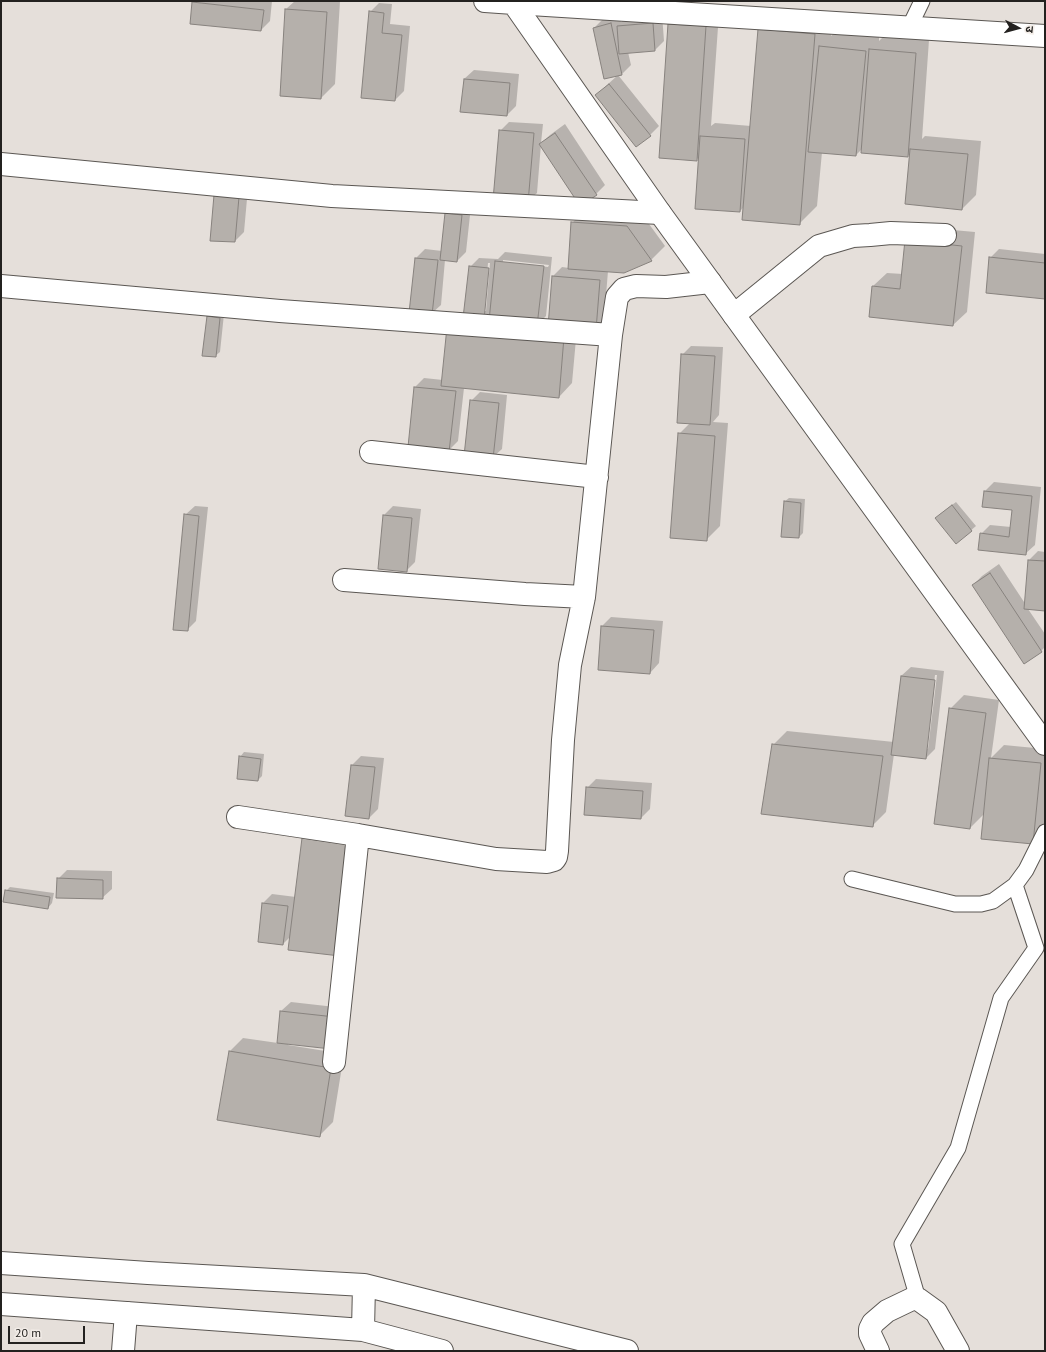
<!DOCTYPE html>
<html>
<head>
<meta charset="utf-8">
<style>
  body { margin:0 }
  #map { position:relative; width:1046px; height:1352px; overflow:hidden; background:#e5dfda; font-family:"PT Sans","Noto Sans Devanagari",sans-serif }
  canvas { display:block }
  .frame { position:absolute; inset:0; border:2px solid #23211f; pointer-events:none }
  .north { position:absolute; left:998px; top:8px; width:40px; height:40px; -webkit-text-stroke:3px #f2ece7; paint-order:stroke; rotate:96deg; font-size:11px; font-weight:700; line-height:16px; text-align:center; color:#23211f }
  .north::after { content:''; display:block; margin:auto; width:14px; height:18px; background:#23211f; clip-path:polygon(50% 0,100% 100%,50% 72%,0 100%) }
  .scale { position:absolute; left:8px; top:1326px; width:77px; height:18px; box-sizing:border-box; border:2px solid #23211f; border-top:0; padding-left:5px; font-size:12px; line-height:14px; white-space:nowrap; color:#23211f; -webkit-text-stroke:3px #f2ece7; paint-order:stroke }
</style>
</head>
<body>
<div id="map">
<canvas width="1046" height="1352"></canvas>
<div class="frame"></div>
<div class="north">उ</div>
<div class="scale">20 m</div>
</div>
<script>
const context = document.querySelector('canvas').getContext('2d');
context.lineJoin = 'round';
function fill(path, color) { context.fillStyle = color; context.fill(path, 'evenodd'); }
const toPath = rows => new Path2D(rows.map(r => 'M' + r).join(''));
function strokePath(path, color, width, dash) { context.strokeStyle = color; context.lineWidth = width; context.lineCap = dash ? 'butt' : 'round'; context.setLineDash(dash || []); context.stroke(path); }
const shadow = toPath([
  [195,1,272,1,270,21,261,30,193,3],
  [295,1,340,1,335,84,321,98,286,9],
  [379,3,392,4,390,24,410,26,404,91,395,100,370,12],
  [683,11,719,13,711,126,715,123,751,126,759,29,832,16,831,36,834,33,879,37,879,41,884,36,929,40,922,139,925,136,981,141,976,195,962,209,911,152,908,156,862,149,856,155,822,152,817,206,799,224,744,207,740,211,700,156,696,160,669,24],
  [662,14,664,41,655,50,628,52,631,65,622,74,594,28,603,19,620,15,621,22,627,17],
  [474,70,519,74,516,106,507,115,464,79],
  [618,75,659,126,650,135,596,95],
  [509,122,543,124,541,143,550,135,565,124,605,185,596,194,541,144,537,193,527,202,500,131],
  [248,188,244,232,235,241,215,196],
  [455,204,471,206,466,252,457,261,445,260,441,305,431,314,410,312,416,258,425,249,442,251,446,213],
  [586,209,641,213,665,246,651,260,623,272,608,271,604,320,595,329,577,328,572,383,559,397,464,388,458,441,449,450,415,387,424,378,443,380,465,314,470,267,479,258,498,259,505,252,552,257,546,316,541,321,549,321,553,276,562,267,569,268,572,223],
  [503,260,549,265,548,267,503,262],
  [488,263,490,263,486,311,484,311],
  [920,227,975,232,967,312,953,325,873,286,887,273,903,274],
  [999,249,1045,254,1045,298,990,258],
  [212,312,224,314,220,352,215,356,207,317],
  [691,346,723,347,719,415,713,422,728,423,720,526,706,540,679,434,690,423,682,355],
  [480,392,507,395,502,449,492,458,471,401],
  [994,482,1041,487,1035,545,1025,554,981,534,990,525,1011,527,1013,509,983,506,985,491],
  [789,498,805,499,803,533,799,537,784,502],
  [956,502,976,526,956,543,940,514],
  [195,506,208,507,196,621,187,630,185,515],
  [393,506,421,509,415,562,406,571,384,515],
  [1038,551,1045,552,1045,610,1028,609,1045,634,1045,647,1041,651,973,585,982,576,999,564,1026,605,1029,560],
  [611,617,663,621,659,663,650,673,599,669,602,626],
  [911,667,944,671,935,749,926,758,894,754,886,812,872,826,773,745,787,731,894,742,901,676],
  [935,675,937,675,928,749,926,749],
  [964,695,999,700,991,758,1004,745,1045,749,1045,831,1033,843,985,813,970,828,950,709],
  [244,752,264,754,262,776,258,780,240,757],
  [361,756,384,758,378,809,369,818,346,816,352,765],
  [596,779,652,783,650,809,641,818,587,788],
  [317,825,367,832,291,936,283,944,263,903,272,894,296,897,303,839],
  [67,870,112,871,112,889,102,898,58,879],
  [10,887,54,893,52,903,48,908,6,891],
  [291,1002,344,1008,288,1043,288,1045,344,1054,333,1122,319,1136,230,1051,243,1038,278,1043,281,1011]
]);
const building = toPath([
  [192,2,264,10,261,31,190,24,192,2],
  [285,9,327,12,321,99,280,96,285,9],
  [369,11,384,13,382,33,402,35,395,101,361,98,369,11],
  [611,23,622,75,604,79,593,28,611,23],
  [653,23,655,51,619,54,617,26,653,23],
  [668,24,706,26,697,161,659,158,668,24],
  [758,29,815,34,800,225,742,220,758,29],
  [819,46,866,51,856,156,808,152,819,46],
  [869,49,916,53,908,157,861,153,869,49],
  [464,79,510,83,507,116,460,112,464,79],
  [609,84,651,136,636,147,595,95,609,84],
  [499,130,534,133,528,203,493,200,499,130],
  [555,133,597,195,580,206,539,144,555,133],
  [700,136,745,139,740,212,695,209,700,136],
  [910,149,968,154,962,210,905,204,910,149],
  [214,195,239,197,235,242,210,241,214,195],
  [445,213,462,215,457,262,440,260,445,213],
  [571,222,627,226,652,261,624,273,568,269,571,222],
  [905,240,962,246,953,326,869,317,872,286,900,289,905,240],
  [989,257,1045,263,1045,299,986,293,989,257],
  [415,258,438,260,432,315,409,313,415,258],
  [495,261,544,266,537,326,489,321,495,261],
  [469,266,489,268,484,320,463,318,469,266],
  [552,276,600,280,596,330,548,327,552,276],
  [207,316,220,318,216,357,202,356,207,316],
  [447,327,564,337,559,398,441,386,447,327],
  [681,354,715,356,710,425,677,423,681,354],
  [414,387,456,391,449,452,408,447,414,387],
  [470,400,499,403,493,459,464,456,470,400],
  [678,433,715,436,707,541,670,538,678,433],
  [984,491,1032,496,1026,555,978,550,980,533,1009,537,1012,510,982,507,984,491],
  [784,501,801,503,799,538,781,537,784,501],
  [952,505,972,531,956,544,935,518,952,505],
  [184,514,199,516,188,631,173,630,184,514],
  [383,515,412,518,407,572,378,569,383,515],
  [1028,560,1045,561,1045,611,1024,609,1028,560],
  [990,573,1042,652,1024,664,972,585,990,573],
  [601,626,654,630,650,674,598,670,601,626],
  [901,676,935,680,926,759,891,755,901,676],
  [949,708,986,713,970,829,934,824,949,708],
  [772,744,883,756,873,827,761,814,772,744],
  [239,756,261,759,258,781,237,779,239,756],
  [989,758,1041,763,1033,844,981,839,989,758],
  [351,765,375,767,369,819,345,816,351,765],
  [586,787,643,791,641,819,584,815,586,787],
  [302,838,353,845,340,956,288,950,302,838],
  [57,878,103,880,103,899,56,898,57,878],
  [5,890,50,897,48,909,3,902,5,890],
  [262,903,288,906,283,945,258,942,262,903],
  [280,1011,335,1017,331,1049,277,1043,280,1011],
  [229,1051,331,1068,320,1137,217,1120,229,1051]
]);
const service = toPath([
  [909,28,922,1],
  [852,879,955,904,981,904,993,901,1015,885,1026,870,1045,832],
  [918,1299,902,1244,958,1148,1001,998,1036,948,1015,885]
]);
const minor = toPath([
  [514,3,1045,36],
  [1,164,332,196,660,213],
  [1,286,280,311,611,335],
  [734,315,819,246,853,236,870,235,891,233,945,235],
  [371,452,597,477],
  [344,580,525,594,584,597],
  [238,817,358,835,496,859,547,862,554,860,556,857,557,851,563,740,570,665,584,597,611,335,617,297,624,289,636,286,666,287,710,282],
  [334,1062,358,835],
  [123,1351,126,1313]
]);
const tertiary = toPath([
  [485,1,514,3],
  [512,1,660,213,1045,744],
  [1,1263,148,1273,364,1285,627,1351],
  [1,1304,363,1330,442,1351],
  [363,1330,364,1285],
  [878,1351,870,1334,870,1329,873,1323,887,1311,912,1299,918,1299,936,1312,958,1351]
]);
fill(shadow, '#0003');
fill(building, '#b5b0ab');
strokePath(building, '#87827e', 1);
strokePath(service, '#5b5753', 17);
strokePath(minor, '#5b5753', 24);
strokePath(tertiary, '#5b5753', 24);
strokePath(service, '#fff', 15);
strokePath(minor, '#fff', 22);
strokePath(tertiary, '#fff', 22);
</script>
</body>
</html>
